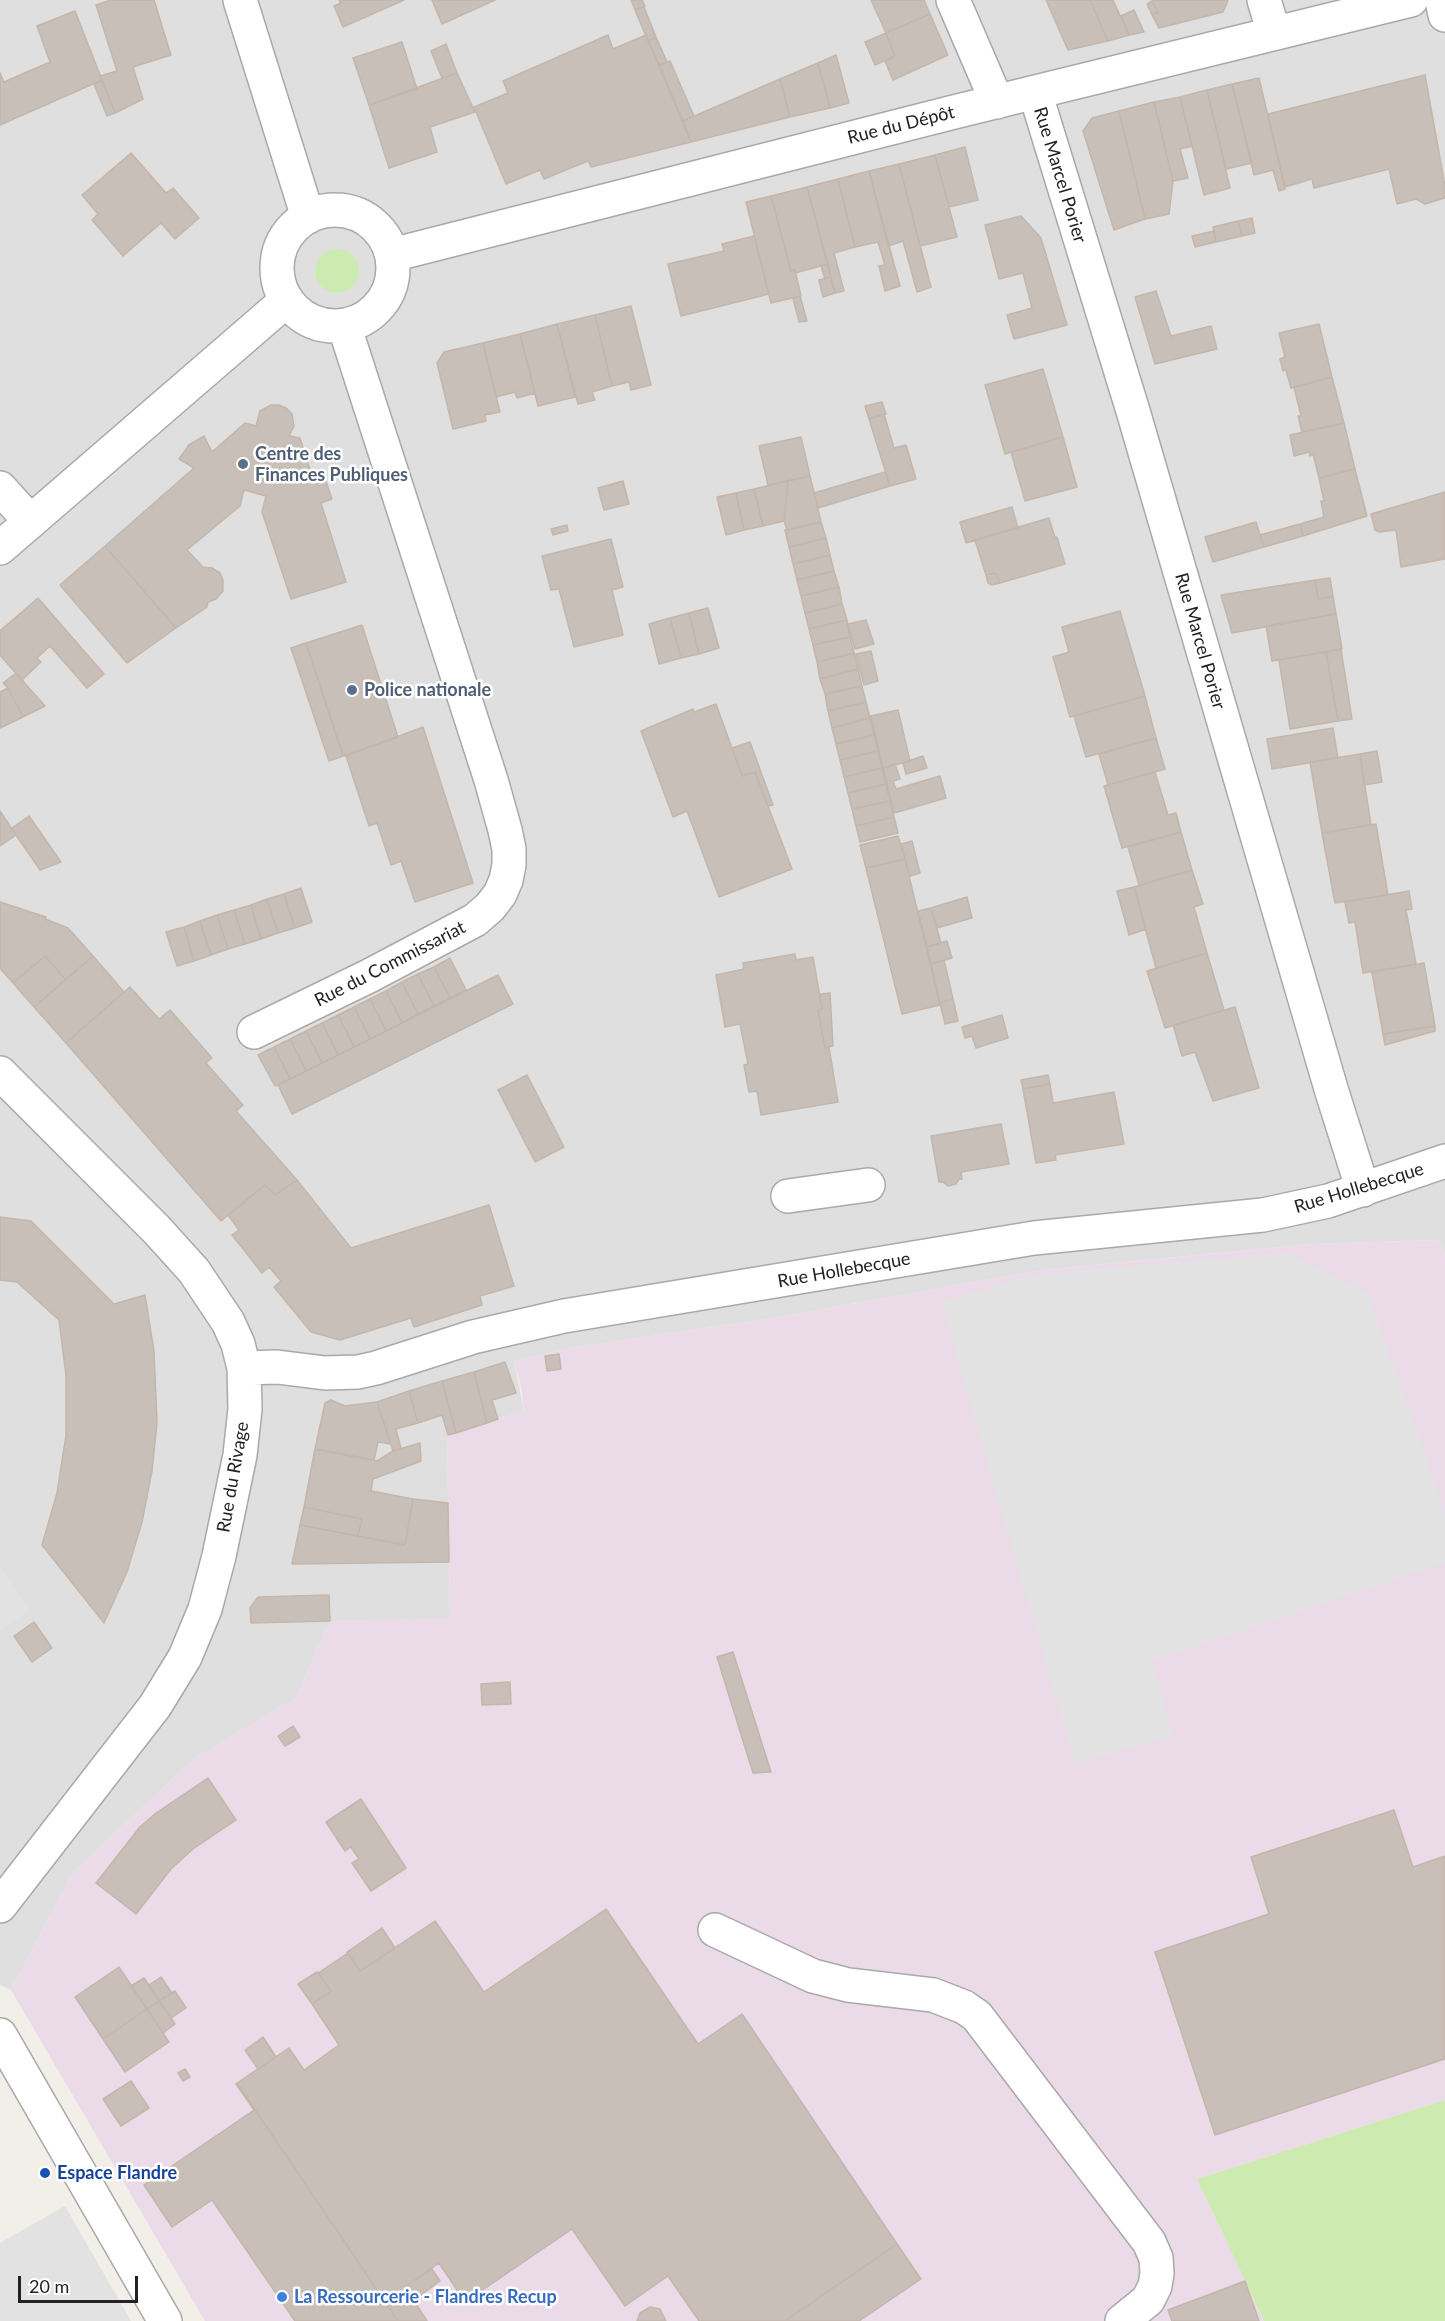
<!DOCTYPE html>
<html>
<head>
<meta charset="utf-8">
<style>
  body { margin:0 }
  #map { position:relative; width:1445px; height:2321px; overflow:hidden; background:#f2efe9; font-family:Lato,sans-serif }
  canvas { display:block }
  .scale { position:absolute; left:18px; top:2276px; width:120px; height:27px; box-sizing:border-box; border:3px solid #222; border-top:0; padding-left:8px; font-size:18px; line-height:21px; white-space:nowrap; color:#222; -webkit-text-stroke:4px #fff; paint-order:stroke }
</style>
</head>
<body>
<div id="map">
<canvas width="1445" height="2321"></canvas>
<div class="scale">20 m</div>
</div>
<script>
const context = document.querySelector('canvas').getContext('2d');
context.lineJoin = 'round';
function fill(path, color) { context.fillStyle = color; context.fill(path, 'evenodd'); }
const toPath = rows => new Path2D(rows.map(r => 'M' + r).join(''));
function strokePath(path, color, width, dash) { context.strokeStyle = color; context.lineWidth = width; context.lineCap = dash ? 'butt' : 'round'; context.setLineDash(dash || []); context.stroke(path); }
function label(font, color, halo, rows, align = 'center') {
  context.font = font + ' Lato,sans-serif'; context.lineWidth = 5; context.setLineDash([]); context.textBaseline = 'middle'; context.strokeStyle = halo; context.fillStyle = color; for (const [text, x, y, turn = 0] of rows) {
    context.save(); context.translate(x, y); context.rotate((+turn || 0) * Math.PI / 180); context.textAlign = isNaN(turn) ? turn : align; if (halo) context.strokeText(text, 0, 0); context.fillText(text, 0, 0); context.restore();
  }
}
const residential = toPath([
  [0,0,1445,0,1445,1256,1439,1240,1313,1244,1042,1270,768,1319,577,1347,514,1361,524,1411,447,1435,450,1619,330,1621,296,1698,194,1759,73,1873,11,1990,0,1985]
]);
const industrial = toPath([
  [1439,1240,1445,1257,1445,2100,1197,2179,1264,2321,205,2321,11,1990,73,1873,194,1759,296,1698,330,1621,450,1618,447,1435,524,1411,521,1386,514,1361,577,1347,768,1319,1042,1270,1313,1244]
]);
const grass = toPath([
  '315 271a22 22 0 1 1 44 0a22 22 0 1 1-44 0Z',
  [1445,2100,1445,2321,1264,2321,1197,2179]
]);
const parking = toPath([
  [1289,1253,1368,1294,1441,1500,1445,1521,1445,1563,1152,1661,1173,1735,1075,1764,941,1302,1039,1274],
  [0,1566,30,1610,0,1631],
  [65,2206,131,2321,0,2321,0,2243]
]);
const building = toPath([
  [111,0,154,0,171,55,133,67,143,99,115,113,100,76,117,71,96,5,111,0],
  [339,0,404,0,343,27,334,6,341,3,339,0],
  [432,0,495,0,442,24,432,0],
  [631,0,642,0,645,6,635,10,631,0],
  [871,0,924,0,930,14,886,33,871,0],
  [1046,0,1090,0,1108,41,1068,50,1046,0],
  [1090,0,1113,0,1129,35,1108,41,1090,0],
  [1155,0,1227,0,1228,1,1223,12,1159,28,1152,15,1158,12,1152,1,1155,0],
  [1152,1,1158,12,1152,15,1147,4,1152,1],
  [644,7,656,37,648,41,635,10,644,7],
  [1134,10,1144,32,1129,35,1121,16,1134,10],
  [75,11,102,80,0,125,0,73,4,82,50,62,37,26,75,11],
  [930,14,948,55,893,80,885,61,895,56,886,33,930,14],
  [886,33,895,56,875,65,865,42,886,33],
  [608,35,613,49,646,35,691,142,591,167,588,161,544,179,540,170,506,184,474,107,508,93,503,81,608,35],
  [656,37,667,62,659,65,648,41,656,37],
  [402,42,417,89,369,105,353,58,402,42],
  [446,44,457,73,442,78,431,51,446,44],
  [836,55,849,103,830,108,818,63,836,55],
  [670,61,694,116,683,121,659,65,670,61],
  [818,63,830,108,790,117,780,79,818,63],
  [457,73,475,112,430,127,437,152,389,168,369,105,457,73],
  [1425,75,1445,186,1445,198,1425,204,1416,199,1397,204,1389,169,1314,188,1312,179,1285,187,1268,114,1425,75],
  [1259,78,1285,189,1279,191,1273,170,1254,175,1232,84,1259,78],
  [780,79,790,117,691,142,683,121,780,79],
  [102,80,115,113,107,116,94,84,102,80],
  [1232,84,1252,163,1226,169,1207,90,1232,84],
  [1207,90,1230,188,1204,195,1180,97,1207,90],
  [1180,97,1192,146,1180,149,1188,178,1173,181,1154,102,1180,97],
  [1154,102,1173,181,1169,214,1145,219,1119,111,1154,102],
  [1119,111,1145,219,1114,230,1083,131,1092,118,1119,111],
  [965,147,978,200,949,207,935,155,965,147],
  [131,153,166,193,173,188,199,218,175,239,161,223,123,256,92,220,98,214,82,195,131,153],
  [935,155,957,237,920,246,899,164,935,155],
  [899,164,931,287,917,292,903,241,888,246,869,171,899,164],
  [869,171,900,286,885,291,879,266,885,265,878,242,855,247,838,179,869,171],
  [838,179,855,247,834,253,844,291,835,293,807,187,838,179],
  [807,187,828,264,795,273,795,270,791,271,771,196,807,187],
  [771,196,791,271,795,270,801,296,771,303,746,202,771,196],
  [1021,216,1041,238,1067,325,1014,339,1007,315,1032,308,1023,273,999,279,985,225,1021,216],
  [1252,218,1255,233,1242,236,1238,221,1252,218],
  [1238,221,1242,236,1216,242,1213,227,1238,221],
  [1214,231,1216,242,1195,247,1192,236,1214,231],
  [754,236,769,294,681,316,668,264,724,251,722,244,754,236],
  [828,264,831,277,825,279,821,266,828,264],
  [831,277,835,293,823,297,819,280,831,277],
  [1156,291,1171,336,1211,326,1217,349,1155,364,1135,297,1156,291],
  [800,296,807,321,799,322,793,298,800,296],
  [631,306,651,385,631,390,629,382,612,386,595,315,631,306],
  [595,315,612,386,592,392,595,400,578,404,557,324,595,315],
  [557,324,575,397,538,406,520,334,557,324],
  [1319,324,1332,377,1291,388,1286,370,1283,371,1280,359,1285,357,1279,333,1319,324],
  [520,334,535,393,517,398,515,392,496,397,483,343,520,334],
  [483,343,500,412,485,415,486,421,453,429,437,363,444,352,483,343],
  [1043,369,1063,437,1005,454,985,385,1043,369],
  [1332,377,1344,423,1302,432,1298,416,1301,416,1294,387,1332,377],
  [882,402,886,414,869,419,865,406,882,402],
  [271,405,279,405,286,408,292,414,294,426,289,436,300,438,314,482,325,479,332,499,321,503,346,582,291,599,262,512,266,496,244,490,240,506,187,550,203,567,212,568,220,573,223,580,223,591,216,599,208,602,207,607,176,628,105,546,194,468,179,459,189,445,204,436,212,452,245,423,256,426,260,411,271,405],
  [884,414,894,448,906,445,916,479,890,486,869,419,884,414],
  [1344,423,1355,469,1319,478,1313,454,1310,456,1309,452,1294,456,1290,435,1344,423],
  [801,437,810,476,768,485,759,446,801,437],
  [1063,437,1077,487,1025,501,1011,452,1063,437],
  [1355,469,1367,516,1303,536,1300,524,1324,517,1321,501,1324,501,1319,478,1355,469],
  [885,472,890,486,818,508,814,493,885,472],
  [810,476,821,522,787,530,784,521,788,481,810,476],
  [623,481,629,504,604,510,598,488,623,481],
  [788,481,784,521,763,526,754,489,788,481],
  [754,489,763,526,744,530,736,493,754,489],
  [1445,492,1445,559,1401,567,1396,530,1379,532,1375,530,1371,514,1445,492],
  [736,493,744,530,726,535,717,497,736,493],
  [1012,507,1018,528,966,543,960,522,1012,507],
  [1049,518,1055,538,1057,537,1065,564,1000,583,996,573,986,575,975,540,1049,518],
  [821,522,826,538,789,547,785,530,821,522],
  [1256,522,1264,547,1213,562,1205,537,1256,522],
  [1300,524,1303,536,1264,547,1260,535,1300,524],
  [567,525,568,531,553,535,551,529,567,525],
  [826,538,830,555,793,564,789,547,826,538],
  [611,539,623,587,612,590,623,635,574,647,559,589,551,590,542,556,611,539],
  [105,546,176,628,127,663,60,585,105,546],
  [830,555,834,571,797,580,793,564,830,555],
  [834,571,839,587,801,596,797,580,834,571],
  [996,573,1000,583,992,585,988,583,986,575,996,573],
  [1330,578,1333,596,1318,599,1315,580,1330,578],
  [1315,580,1318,599,1333,596,1336,614,1232,633,1221,595,1315,580],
  [839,587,842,604,805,613,801,596,839,587],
  [38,598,104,674,87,688,50,646,37,658,41,662,22,680,0,655,0,631,38,598],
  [842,604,847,620,809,629,805,613,842,604],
  [708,608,719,648,699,654,689,613,708,608],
  [1120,611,1145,696,1070,717,1053,657,1069,652,1062,627,1120,611],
  [689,613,699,654,681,658,670,618,689,613],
  [1336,614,1342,649,1272,661,1266,626,1336,614],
  [670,618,681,658,659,664,649,624,670,618],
  [847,620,850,637,813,645,809,629,847,620],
  [866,620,874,644,855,649,848,624,866,620],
  [362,625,398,737,343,756,306,643,362,625],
  [850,637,854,653,817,662,813,645,850,637],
  [306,643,343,756,329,761,291,648,306,643],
  [1341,649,1352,719,1338,721,1326,652,1341,649],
  [871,651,878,681,864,685,856,654,871,651],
  [1326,652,1338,721,1290,729,1279,660,1326,652],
  [854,653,858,669,820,679,817,662,854,653],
  [858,669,862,686,825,694,820,679,858,669],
  [16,673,22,680,45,706,23,717,8,688,3,683,16,673],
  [862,686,866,702,828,711,825,694,862,686],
  [8,688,23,717,0,728,0,692,8,688],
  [1145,696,1156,738,1086,757,1074,716,1145,696],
  [866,702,870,718,832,728,828,711,866,702],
  [716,704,742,776,755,772,792,869,719,897,687,811,673,817,641,731,693,709,694,712,716,704],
  [898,710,910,761,883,768,871,716,898,710],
  [870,718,874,735,836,744,832,728,870,718],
  [423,727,473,883,415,902,401,861,391,865,377,823,369,826,346,756,423,727],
  [1333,728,1338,758,1272,769,1267,739,1333,728],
  [874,735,878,751,840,760,836,744,874,735],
  [1156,738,1165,769,1108,785,1099,754,1156,738],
  [750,742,773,805,768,806,755,772,742,776,732,748,750,742],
  [878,751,882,768,844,777,840,760,878,751],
  [1377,751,1382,782,1364,785,1360,754,1377,751],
  [1360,754,1371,825,1322,833,1310,762,1360,754],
  [923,756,927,768,906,774,903,763,923,756],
  [895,764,900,779,893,781,896,789,940,776,946,798,894,813,883,768,895,764],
  [882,768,886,784,848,793,844,777,882,768],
  [1155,772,1168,815,1176,813,1181,832,1122,848,1104,786,1155,772],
  [886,784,890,801,852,809,848,793,886,784],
  [890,801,894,817,856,826,852,809,890,801],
  [0,811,16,835,0,846,0,811],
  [29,816,61,862,40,870,16,835,12,828,29,816],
  [894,817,898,833,860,842,856,826,894,817],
  [1376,824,1388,895,1335,903,1322,833,1376,824],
  [1181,832,1192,870,1139,885,1128,847,1181,832],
  [898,836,905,859,866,868,860,845,898,836],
  [912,841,920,873,910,876,901,844,912,841],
  [905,859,940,1005,902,1014,866,868,905,859],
  [1192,870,1203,904,1194,907,1207,953,1156,968,1134,887,1192,870],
  [1134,887,1146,929,1129,935,1117,891,1134,887],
  [301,888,312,922,295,928,284,894,301,888],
  [1409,891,1412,909,1406,910,1416,964,1363,973,1355,922,1349,923,1345,902,1409,891],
  [284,894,295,928,278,933,267,899,284,894],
  [967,897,972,918,937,928,931,908,967,897],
  [267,899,278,933,261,939,251,905,267,899],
  [0,902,46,917,45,919,68,928,93,956,66,980,45,956,13,983,0,968,0,902],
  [251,905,261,939,245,944,234,910,251,905],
  [931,908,941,943,927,947,918,911,931,908],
  [234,910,245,944,228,949,217,915,234,910],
  [217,915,228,949,211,955,200,921,217,915],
  [200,921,211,955,194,961,184,927,200,921],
  [184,927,194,961,177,966,166,932,184,927],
  [947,941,952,958,931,964,927,947,947,941],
  [1207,953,1224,1010,1165,1028,1147,971,1207,953],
  [795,954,796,960,813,957,822,1009,818,1010,825,1048,829,1047,838,1102,761,1115,757,1091,749,1092,744,1065,748,1064,740,1024,725,1027,716,975,744,969,743,963,795,954],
  [45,956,66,980,34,1007,13,983,45,956],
  [93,956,124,992,66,1043,34,1007,93,956],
  [450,958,466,990,450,998,434,967,450,958],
  [944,960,953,999,940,1003,931,964,944,960],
  [1424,963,1435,1026,1383,1034,1372,972,1424,963],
  [434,967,450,998,434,1006,418,974,434,967],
  [418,974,434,1006,418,1014,402,982,418,974],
  [498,975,513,1004,292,1114,278,1085,498,975],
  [402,982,418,1014,402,1023,386,991,402,982],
  [130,987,159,1019,170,1010,212,1058,206,1063,243,1105,236,1111,297,1180,275,1195,265,1185,221,1221,66,1043,130,987],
  [386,991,402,1023,386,1031,370,999,386,991],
  [830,993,833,1046,825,1048,818,1010,822,1009,820,994,830,993],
  [370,999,386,1031,370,1039,354,1007,370,999],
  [953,999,958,1021,945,1024,940,1003,953,999],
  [354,1007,370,1039,354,1047,338,1015,354,1007],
  [1235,1007,1259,1088,1213,1101,1195,1052,1182,1056,1173,1025,1235,1007],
  [338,1015,354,1047,338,1055,322,1023,338,1015],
  [1002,1015,1008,1038,976,1048,972,1036,965,1038,962,1027,1002,1015],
  [322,1023,338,1055,322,1063,306,1031,322,1023],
  [1435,1026,1435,1031,1385,1045,1383,1034,1435,1026],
  [306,1031,322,1063,306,1071,290,1039,306,1031],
  [290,1039,306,1071,290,1079,274,1047,290,1039],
  [274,1047,290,1079,275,1086,258,1055,274,1047],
  [527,1075,564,1147,535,1162,498,1090,527,1075],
  [1048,1075,1050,1084,1023,1089,1021,1080,1048,1075],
  [1050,1084,1053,1103,1114,1092,1124,1144,1055,1155,1056,1160,1036,1163,1023,1089,1050,1084],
  [1001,1124,1009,1164,961,1172,962,1179,959,1179,956,1184,948,1186,943,1182,939,1182,931,1136,1001,1124],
  [297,1180,351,1248,489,1205,514,1286,480,1296,482,1305,414,1327,411,1318,340,1340,311,1332,274,1287,281,1281,269,1267,262,1273,232,1235,239,1230,228,1215,265,1185,275,1195,297,1180],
  [0,1217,31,1221,114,1304,145,1295,154,1351,157,1423,152,1471,142,1522,127,1572,104,1623,42,1545,57,1493,66,1435,66,1375,59,1320,17,1282,0,1280,0,1217],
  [559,1354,561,1369,547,1371,545,1356,559,1354],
  [505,1362,516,1393,492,1400,498,1419,487,1423,474,1372,505,1362],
  [474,1372,487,1423,456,1433,442,1381,474,1372],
  [442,1381,456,1433,448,1435,442,1415,418,1423,409,1391,442,1381],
  [409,1391,418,1423,396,1429,401,1449,393,1451,377,1402,409,1391],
  [331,1400,345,1406,377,1402,391,1444,378,1442,374,1460,315,1449,325,1403,331,1400],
  [420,1443,421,1461,373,1479,371,1491,413,1499,405,1545,358,1536,362,1519,304,1507,315,1449,377,1461,393,1451,420,1443],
  [413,1499,448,1503,449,1562,292,1564,300,1525,405,1545,413,1499],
  [304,1507,362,1519,358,1536,300,1525,304,1507],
  [329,1595,330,1621,251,1623,250,1608,258,1597,329,1595],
  [34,1622,52,1648,32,1662,14,1636,34,1622],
  [733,1652,771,1772,753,1773,717,1657,733,1652],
  [510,1682,511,1704,482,1705,481,1684,510,1682],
  [293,1726,300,1737,285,1746,278,1736,293,1726],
  [208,1778,236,1820,193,1849,171,1869,136,1914,96,1883,140,1827,156,1813,208,1778],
  [361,1799,406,1868,371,1891,352,1863,359,1859,351,1847,345,1851,326,1822,361,1799],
  [1394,1810,1413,1867,1445,1856,1445,2059,1215,2135,1155,1952,1269,1914,1251,1857,1394,1810],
  [606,1909,698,2044,742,2014,897,2244,785,2321,699,2321,668,2276,625,2306,572,2229,465,2302,439,2263,405,2287,427,2321,398,2321,237,2083,289,2048,304,2070,339,2045,312,2004,331,1991,318,1973,348,1953,360,1971,435,1921,484,1992,606,1909],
  [382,1928,395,1948,360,1971,347,1952,382,1928],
  [119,1967,147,2009,103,2039,75,1997,119,1967],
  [317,1972,331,1991,312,2004,298,1984,317,1972],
  [161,1977,172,1993,159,2001,149,1985,161,1977],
  [144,1978,159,2001,147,2009,131,1986,144,1978],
  [175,1991,186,2008,171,2018,159,2001,175,1991],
  [159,2001,175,2024,163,2033,147,2009,159,2001],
  [147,2009,169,2042,125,2072,103,2039,147,2009],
  [263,2037,276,2057,258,2069,245,2050,263,2037],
  [185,2069,190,2077,183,2081,178,2073,185,2069],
  [131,2081,149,2108,121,2126,103,2099,131,2081],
  [237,2083,398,2321,295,2321,212,2200,172,2227,144,2185,254,2110,236,2084,237,2083],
  [897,2244,921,2279,859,2321,785,2321,897,2244],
  [432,2269,440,2281,413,2301,405,2287,432,2269],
  [1245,2281,1259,2321,1172,2321,1168,2310,1245,2281],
  [650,2307,660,2309,666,2321,637,2321,640,2313,650,2307]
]);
const minor = toPath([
  [240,0,308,217],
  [953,0,997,102],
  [1264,0,1274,33],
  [1442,0,1445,15],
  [1035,92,1133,411,1332,1092,1363,1190],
  '277 268a58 58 0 1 1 116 0a58 58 0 1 1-116 0Z',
  [392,255,954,112,1411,0],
  [0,488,30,521],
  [0,548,287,300],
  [254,1032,369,976,475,920,490,907,500,894,506,880,509,865,509,849,505,830,491,780,344,325],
  [0,1073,156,1229,194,1271,228,1322,238,1344,244,1368,245,1409,240,1455,219,1556,205,1609,185,1657,155,1706,0,1906],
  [788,1196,868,1185],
  [244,1368,277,1367,325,1373,358,1372,376,1368,473,1337,564,1316,1034,1238,1263,1215,1328,1201,1445,1161],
  [715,1930,813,1976,848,1985,933,1995,964,2007,977,2016,1149,2242,1156,2258,1157,2273,1155,2286,1148,2300,1122,2321],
  [0,2035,165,2321]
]);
const markers = [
  [243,464,6,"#5c6f8a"],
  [352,690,6,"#5c6f8a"],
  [45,2173,6,"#1a4fb4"],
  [282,2297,6,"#3f7fe0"]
];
const streetNames = [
  ["Rue du Dépôt",901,125,-14],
  ["Rue Marcel Porier",1060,175,73],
  ["Rue Marcel Porier",1200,641,74],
  ["Rue du Commissariat",390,964,-27],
  ["Rue Hollebecque",1359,1188,-17],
  ["Rue Hollebecque",844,1270,-10],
  ["Rue du Rivage",233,1477,-80]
];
const serviceNames = [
  ["Centre des",255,454],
  ["Finances Publiques",255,475],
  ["Police nationale",364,690]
];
const transitNames = [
  ["Espace Flandre",57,2173]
];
const shopNames = [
  ["La Ressourcerie - Flandres Recup",294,2297]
];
fill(residential, '#e0dfdf');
fill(industrial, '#ebdbe8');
fill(grass, '#cdebb0');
fill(parking, '#e2e2e2');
fill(building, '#c7bfb8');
strokePath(building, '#c4b6ab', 1.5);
strokePath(minor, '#a9a9a9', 36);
strokePath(minor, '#fff', 33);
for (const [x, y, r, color] of markers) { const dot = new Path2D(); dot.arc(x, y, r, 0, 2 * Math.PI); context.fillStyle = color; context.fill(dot); strokePath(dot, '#fff', 2); }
label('18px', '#222', '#fff', streetNames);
label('bold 18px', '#4e5e75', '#fff', serviceNames, 'left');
label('bold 18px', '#164399', '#fff', transitNames, 'left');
label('bold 18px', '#366cbe', '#fff', shopNames, 'left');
</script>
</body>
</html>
